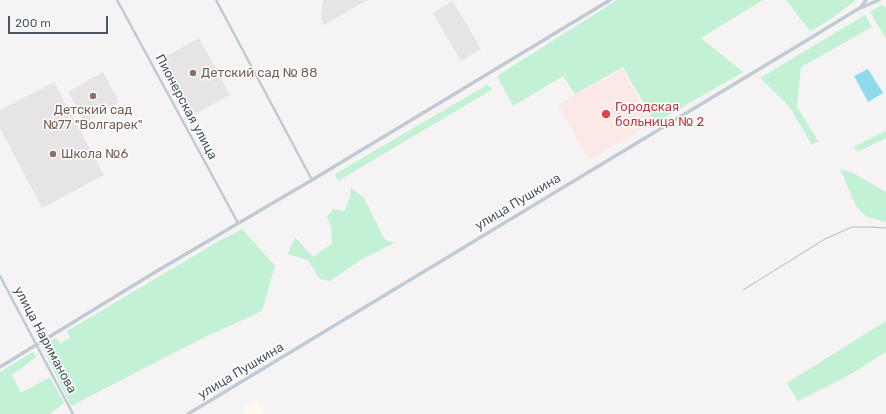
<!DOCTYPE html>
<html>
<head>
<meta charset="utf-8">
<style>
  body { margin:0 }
  #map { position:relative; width:886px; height:414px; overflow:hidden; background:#f5f3f3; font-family:Rubik,sans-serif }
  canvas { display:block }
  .scale { position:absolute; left:8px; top:16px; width:100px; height:18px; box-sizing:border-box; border:2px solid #4a5661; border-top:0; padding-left:5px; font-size:12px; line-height:14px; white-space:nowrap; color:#4a5661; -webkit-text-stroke:3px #fff; paint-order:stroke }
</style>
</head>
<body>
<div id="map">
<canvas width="886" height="414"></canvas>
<div class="scale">200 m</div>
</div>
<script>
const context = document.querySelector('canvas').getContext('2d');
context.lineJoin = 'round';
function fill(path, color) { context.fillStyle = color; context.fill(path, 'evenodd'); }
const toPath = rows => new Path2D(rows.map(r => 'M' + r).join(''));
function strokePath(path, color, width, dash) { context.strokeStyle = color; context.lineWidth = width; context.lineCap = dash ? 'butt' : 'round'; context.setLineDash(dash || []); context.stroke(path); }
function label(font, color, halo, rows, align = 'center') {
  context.font = font + ' Rubik,sans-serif'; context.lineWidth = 3; context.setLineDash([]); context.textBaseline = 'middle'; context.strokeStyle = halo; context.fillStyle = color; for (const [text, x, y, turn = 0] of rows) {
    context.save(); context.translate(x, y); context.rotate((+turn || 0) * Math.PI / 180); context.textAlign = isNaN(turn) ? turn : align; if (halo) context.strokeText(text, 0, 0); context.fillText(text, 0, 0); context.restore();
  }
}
const commercial = toPath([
  [256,399,265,414,246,414,242,408]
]);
const education = toPath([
  [323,0,367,0,324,25,321,18],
  [453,1,481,49,461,61,433,13],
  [199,38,230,95,191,116,161,59],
  [103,72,119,102,85,122,68,92],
  [54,82,104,175,42,208,0,128,0,110]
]);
const medical = toPath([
  [622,69,653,123,589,160,558,105]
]);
const green = toPath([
  [617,0,763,0,701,38,743,72,655,123,623,67,575,94,563,76,513,106,497,76],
  [786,0,856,0,831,19,810,31],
  [881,5,886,7,886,39,870,12],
  [865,15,872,27,801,67,797,107,818,141,812,145,789,106,760,78],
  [487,85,493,89,338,181,335,174],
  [886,131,886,138,859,151,853,147],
  [840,169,853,173,886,192,886,222,867,217,856,206],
  [351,188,364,198,385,240,394,243,359,261,330,281,320,279,308,260,288,254,295,237,313,257,332,244,331,226,327,217,333,209,345,211,350,197],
  [242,229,275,266,262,311,199,340,71,406,42,346,56,338,60,344,70,338,67,331,219,241],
  [886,321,886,352,846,377,798,401,787,383],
  [33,352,36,357,12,375,21,393,50,377,64,403,50,414,0,414,0,372]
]);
const water = toPath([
  [868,69,883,93,868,102,854,76]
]);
const minor = toPath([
  [117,0,238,223],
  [216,0,312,180],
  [0,276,73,414]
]);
const tertiary = toPath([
  [0,367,157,271,312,180,610,0]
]);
const secondary = toPath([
  [861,7,866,0],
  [188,414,804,42,858,9,879,0]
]);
const rail = toPath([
  [743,290,825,239,852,227,871,227,886,228]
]);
const markers = [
  [193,73,4,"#8d6e63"],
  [93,96,4,"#8d6e63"],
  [606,114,5,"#e0444e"],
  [53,154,4,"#8d6e63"]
];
const educationNames = [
  ["Детский сад № 88",201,73],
  ["Детский сад",93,110,"center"],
  ["№77 \"Волгарек\"",93,125,"center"],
  ["Школа №6",61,154]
];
const streetNames = [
  ["Пионерская улица",186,107,62],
  ["улица Пушкина",518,202,-31],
  ["улица Нариманова",45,340,62],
  ["улица Пушкина",241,371,-31]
];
const healthNames = [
  ["Городская",615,107],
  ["больница № 2",615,122]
];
fill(commercial, '#fdf9ef');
fill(education, '#e6e4e5');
fill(medical, '#fce8e6');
fill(green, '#c3f1d5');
fill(water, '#90daee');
strokePath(minor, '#c1cad2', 2.5);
strokePath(tertiary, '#c1cad2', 3.5);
strokePath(secondary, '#c1cbd6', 3.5);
strokePath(rail, '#b5b8bd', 1);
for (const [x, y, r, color] of markers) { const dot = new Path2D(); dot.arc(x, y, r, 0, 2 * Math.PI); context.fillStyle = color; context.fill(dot); strokePath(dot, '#fff', 1.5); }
label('13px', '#785e54', '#fff', educationNames, 'left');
label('13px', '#4a5661', '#fff', streetNames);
label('13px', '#be3a42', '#fff', healthNames, 'left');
</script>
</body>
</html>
